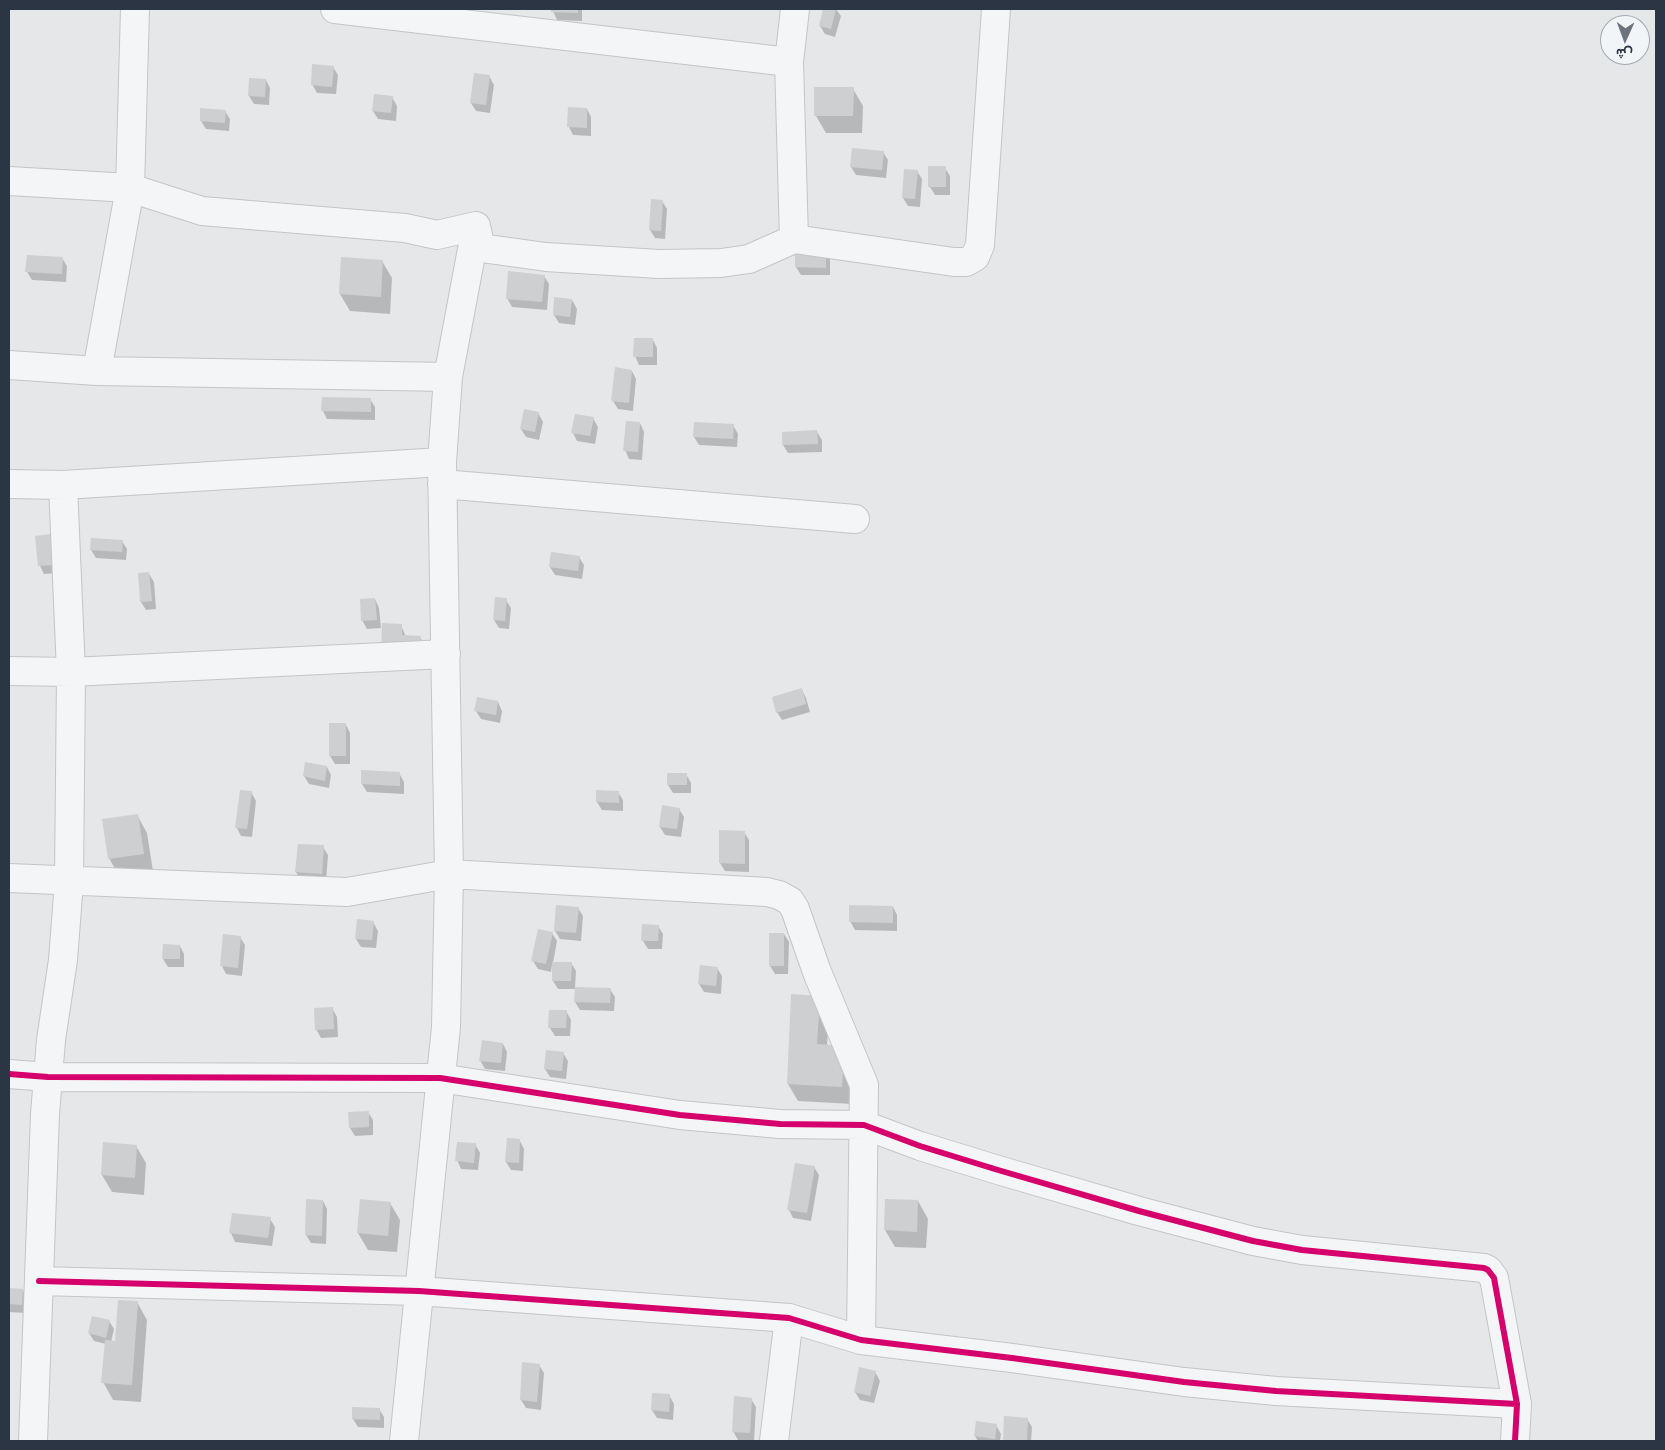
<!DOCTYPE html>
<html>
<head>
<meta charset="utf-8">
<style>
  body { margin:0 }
  #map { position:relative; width:1665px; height:1450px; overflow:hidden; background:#e5e7e9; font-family:"Archivo Narrow",Vazirmatn,sans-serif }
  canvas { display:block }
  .frame { position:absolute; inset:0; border:10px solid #2b3543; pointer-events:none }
  .north { position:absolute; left:1600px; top:15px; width:50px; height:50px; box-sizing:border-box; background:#f2f5f8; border:1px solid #a2a8b0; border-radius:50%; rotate:182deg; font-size:14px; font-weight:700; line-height:20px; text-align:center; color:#2b3543 }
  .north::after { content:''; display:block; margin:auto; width:18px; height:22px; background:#6c737d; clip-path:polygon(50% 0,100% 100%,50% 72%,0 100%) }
</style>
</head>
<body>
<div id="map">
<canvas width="1665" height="1450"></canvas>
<div class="frame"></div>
<div class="north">ش</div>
</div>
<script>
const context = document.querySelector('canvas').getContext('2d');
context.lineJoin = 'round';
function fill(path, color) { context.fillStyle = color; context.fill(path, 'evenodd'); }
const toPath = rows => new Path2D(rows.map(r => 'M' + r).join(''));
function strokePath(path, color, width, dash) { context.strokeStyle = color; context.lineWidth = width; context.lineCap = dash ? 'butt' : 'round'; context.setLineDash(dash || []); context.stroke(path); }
const shadow = toPath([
  [552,9,582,9,582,21,557,20],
  [824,9,836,9,841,16,835,37,825,34,820,26],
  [333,67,338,75,336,94,317,93,312,84],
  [489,76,494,85,490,113,476,111,471,103],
  [266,80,270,88,269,105,254,104,249,96],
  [853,89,863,106,862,133,826,133,816,116],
  [392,97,397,106,396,121,378,119,373,111],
  [587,109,591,117,591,136,573,135,569,127],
  [225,111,230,119,229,131,206,129,201,121],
  [883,152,888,160,886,178,856,175,851,167],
  [945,168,950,176,950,195,935,195,930,187],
  [917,171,922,179,920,207,908,206,903,198],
  [662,201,667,209,665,239,655,238,650,230],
  [826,249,830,258,830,275,801,275,796,267],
  [62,258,67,266,66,282,32,280,27,272],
  [342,258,382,261,392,278,390,314,350,311,340,294],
  [544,276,549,284,547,310,512,307,507,298],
  [572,300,577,309,575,325,559,323,554,315],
  [653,340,657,348,657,365,639,365,635,356],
  [632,371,636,379,633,411,618,409,613,401],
  [370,399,375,407,375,420,327,419,323,411],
  [538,413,543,422,539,440,526,437,521,429],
  [593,418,598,427,595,444,577,441,573,433],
  [640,423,644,432,642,460,629,459,625,450],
  [733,425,738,434,737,447,699,445,694,437],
  [817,432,822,440,822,452,788,453,783,445],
  [36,537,59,573,44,574,40,566],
  [122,541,127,549,126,560,96,558,91,550],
  [579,557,584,565,582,579,555,575,550,567],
  [139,574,149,574,154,582,156,609,146,610,141,602],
  [375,599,379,608,381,628,367,629,362,620],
  [506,600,511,608,509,629,499,628,494,620],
  [401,625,406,637,420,637,425,646,382,650],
  [802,690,806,698,810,712,782,720,777,712],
  [498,702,502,711,500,723,481,719,476,711],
  [346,725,350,733,350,764,335,764,330,756],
  [327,767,331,775,329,788,309,784,304,776],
  [399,773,404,782,404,794,367,792,362,784],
  [686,774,691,783,691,793,673,793,668,785],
  [251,792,256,801,252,837,241,836,237,828],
  [618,792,623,800,623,811,602,810,597,802],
  [679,809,684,817,681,837,665,835,660,827],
  [137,815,147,833,153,871,119,876,109,858],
  [744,832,749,840,749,872,725,871,720,863],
  [299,845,323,847,328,855,326,882,301,880,296,872],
  [893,907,897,915,897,931,855,930,850,921],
  [578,908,583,916,581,941,560,939,555,931],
  [373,922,378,931,376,948,361,947,356,939],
  [658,926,663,934,662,949,648,949,643,941],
  [552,933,557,941,553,963,571,963,576,971,575,988,610,989,615,997,614,1011,580,1010,575,1002,576,989,558,989,553,981,552,965,551,972,538,969,533,961],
  [784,934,789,942,788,974,775,974,770,966],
  [240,937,245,945,242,976,226,974,222,966],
  [180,946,184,954,184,967,168,967,163,959],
  [717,968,722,976,721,994,704,992,699,984],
  [819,997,829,1014,827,1046,854,1064,852,1104,798,1101,788,1084],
  [332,1008,337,1017,338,1037,321,1038,316,1029],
  [566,1011,571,1020,570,1036,555,1036,550,1028],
  [503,1044,507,1052,505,1071,485,1069,480,1060],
  [563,1053,568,1061,566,1079,550,1077,545,1069],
  [368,1112,373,1120,373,1135,355,1136,350,1128],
  [520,1141,524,1149,523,1171,511,1170,506,1162],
  [475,1144,480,1153,478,1170,461,1169,457,1160],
  [136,1146,146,1163,144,1195,112,1192,102,1175],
  [814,1167,819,1175,811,1221,793,1218,789,1210],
  [886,1200,918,1201,928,1219,926,1248,895,1247,885,1230],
  [323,1201,327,1209,326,1244,311,1243,306,1235],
  [390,1203,400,1220,397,1252,368,1250,358,1233],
  [233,1214,270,1219,275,1227,272,1246,235,1242,231,1233],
  [9,1289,23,1290,27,1299,26,1313,9,1312],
  [137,1302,147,1320,141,1402,113,1400,103,1382,106,1344,94,1341,89,1333,109,1321,114,1329,111,1342,116,1342],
  [539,1365,544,1373,541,1410,526,1408,521,1400],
  [875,1372,880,1381,874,1403,860,1400,855,1392],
  [653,1394,669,1395,674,1404,673,1420,657,1418,652,1410],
  [751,1399,756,1407,754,1441,738,1440,733,1431],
  [353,1409,379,1409,384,1417,384,1428,358,1427,353,1419],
  [1005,1418,1027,1419,1032,1427,1031,1441,1004,1441],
  [996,1425,1001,1434,1000,1441,978,1441,975,1436]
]);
const building = toPath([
  [551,9,578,9,578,13,551,12],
  [823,9,836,9,831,29,819,26],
  [312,64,334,66,332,87,311,85],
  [474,73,490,75,486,105,470,103],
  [249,78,266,79,265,97,248,96],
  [814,87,854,87,853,116,814,116],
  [374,94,393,96,391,113,372,111],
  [568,107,587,108,587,128,567,127],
  [200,108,226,110,225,123,200,121],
  [852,148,884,151,882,170,850,167],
  [928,166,946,166,946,187,928,187],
  [904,169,918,170,915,199,902,198],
  [651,199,663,200,661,231,649,230],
  [795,248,826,248,826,268,795,267],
  [27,255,63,257,62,274,25,272],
  [341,257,383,260,381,297,339,294],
  [508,271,545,275,542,302,506,299],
  [554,297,572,299,570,317,553,315],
  [634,338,653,338,653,357,633,357],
  [615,367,632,370,629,403,611,401],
  [322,397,371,398,371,412,321,411],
  [524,409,539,412,535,432,520,429],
  [575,414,594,417,590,436,571,433],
  [626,421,640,422,638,452,623,451],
  [694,422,734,424,733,439,693,437],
  [817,430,818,444,782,445,782,432],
  [52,534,55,565,38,566,35,536],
  [91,538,123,540,122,552,90,550],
  [551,552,580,556,578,571,549,567],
  [149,572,152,601,140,602,138,573],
  [495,597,507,598,505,621,493,620],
  [375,598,377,620,361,621,360,599],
  [382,623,402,624,402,635,421,636,420,653,381,651],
  [802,688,806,704,776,713,772,697],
  [477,697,498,701,496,715,474,711],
  [329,723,346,723,346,756,329,756],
  [305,762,327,766,325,781,303,776],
  [361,770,400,772,400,786,361,784],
  [667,773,687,773,687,785,667,785],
  [240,790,252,791,247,829,235,828],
  [596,790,619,791,619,803,596,802],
  [662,805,680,808,677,829,659,827],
  [138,814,144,854,108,859,102,819],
  [719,830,745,831,745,864,719,863],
  [298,844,324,845,322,874,295,872],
  [556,905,579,907,576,933,554,931],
  [849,905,893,906,893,923,849,922],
  [357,919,374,921,372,940,355,939],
  [642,924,659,925,658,941,641,941],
  [538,929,553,932,546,964,531,961],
  [769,933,784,933,784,966,769,966],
  [223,934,241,936,238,968,220,966],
  [163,944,180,945,180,959,162,959],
  [552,962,572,962,571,981,552,981],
  [700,965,718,967,716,986,698,984],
  [575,987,611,988,610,1003,574,1002],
  [791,994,820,996,817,1044,845,1046,842,1087,787,1084],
  [333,1007,334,1029,315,1030,314,1008],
  [549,1010,567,1010,566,1028,548,1028],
  [482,1040,503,1043,501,1063,479,1061],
  [546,1050,564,1052,562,1071,544,1069],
  [369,1111,369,1127,349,1128,348,1112],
  [507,1138,520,1139,519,1163,505,1162],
  [103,1142,137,1145,135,1178,101,1175],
  [457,1142,476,1143,474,1163,455,1161],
  [795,1163,815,1166,807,1213,787,1210],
  [306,1199,323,1200,322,1236,305,1235],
  [360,1199,391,1202,388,1236,357,1233],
  [885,1199,918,1200,917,1232,884,1230],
  [232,1213,271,1217,268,1238,229,1233],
  [9,1288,23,1289,22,1305,9,1304],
  [118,1300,138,1301,132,1385,101,1383,105,1340,115,1341],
  [92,1316,110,1320,106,1338,88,1333],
  [522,1362,540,1364,537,1402,520,1400],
  [859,1367,876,1371,870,1396,854,1392],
  [652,1393,670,1394,669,1412,651,1410],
  [734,1396,752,1398,750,1433,732,1432],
  [352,1407,380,1408,380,1420,352,1419],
  [1004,1416,1028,1418,1027,1441,1003,1441],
  [976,1421,997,1424,995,1439,974,1436]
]);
const street = toPath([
  [335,9,789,62],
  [9,181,130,188,202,211,405,228,437,235,476,226,481,248,546,257,659,264,721,263,749,259,794,239,954,262,966,262,975,257,980,245,996,9],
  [794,239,789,62,795,9],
  [9,365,97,371,448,377],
  [97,371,130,188,135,9],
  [9,484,63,485,442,462],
  [442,484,855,519],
  [9,671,71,672,446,654],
  [9,878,347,892,449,874,767,892,779,895,790,901,795,909,817,972,864,1085,861,1340],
  [9,1074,48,1077,440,1078,680,1115,780,1124,864,1125,920,1146,998,1170,1139,1211,1253,1241,1302,1250,1484,1268,1488,1270,1494,1278,1517,1404,1515,1441],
  [39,1281,419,1291,789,1318,861,1340,1012,1358,1184,1382,1276,1391,1517,1404],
  [33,1441,45,1114,51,1040,63,960,69,882,71,672,63,485],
  [404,1441,446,1027,449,874,442,462,448,377,476,228],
  [774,1441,789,1318]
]);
const cycleway = toPath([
  [9,1074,48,1077,440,1078,680,1115,780,1124,864,1125,920,1146,998,1170,1139,1211,1253,1241,1302,1250,1484,1268,1488,1270,1494,1278,1517,1404,1515,1441],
  [39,1281,419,1291,789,1318,861,1340,1012,1358,1184,1382,1276,1391,1517,1404]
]);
fill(shadow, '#0003');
fill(building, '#cdcfd1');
strokePath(street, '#c3c5c7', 30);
strokePath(street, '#f3f5f6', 28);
strokePath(cycleway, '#d6006c', 6);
</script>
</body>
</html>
